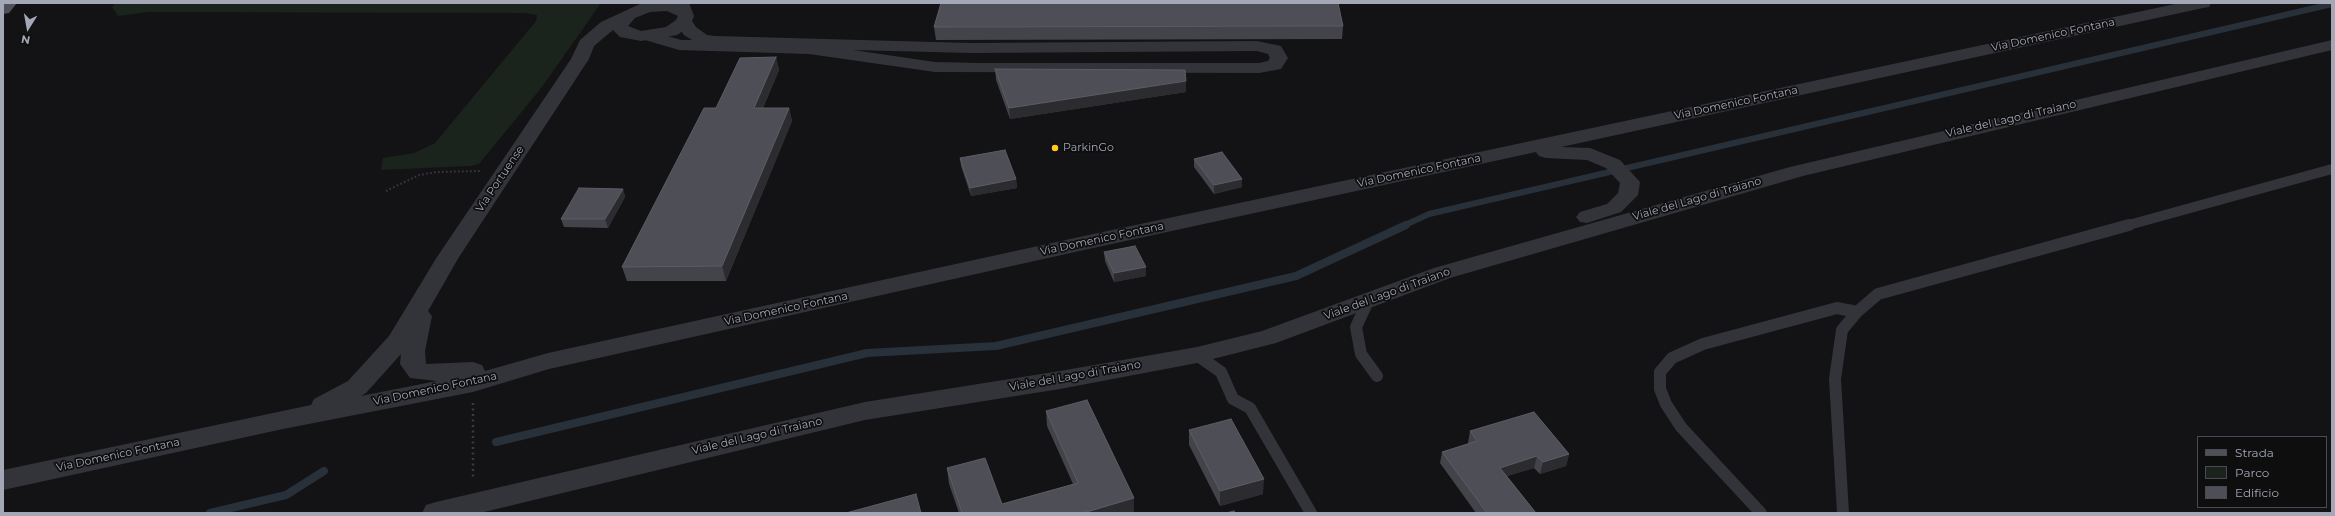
<!DOCTYPE html>
<html>
<head>
<meta charset="utf-8">
<style>
  body { margin:0 }
  #map { position:relative; width:2335px; height:516px; overflow:hidden; background:#131315; font-family:Montserrat,sans-serif }
  canvas { display:block }
  .frame { position:absolute; inset:0; border:4px solid #a3a7b6; pointer-events:none }
  .legend { position:absolute; left:2197px; top:436px; width:130px; height:72px; box-sizing:border-box; background:#0e0e0f; border:1px solid #4a4b52; margin:0; padding:5px 7px; list-style:none; font-size:12px; color:#a3a7b6 }
  .legend li { display:flex; align-items:center; gap:8px; height:20px }
  .legend b { width:20px; border:1px solid #4a4b52 }
  .north { position:absolute; left:8px; top:8px; width:40px; height:40px; -webkit-text-stroke:3px #0e0e0f; paint-order:stroke; rotate:191deg; font-size:11px; font-weight:700; line-height:16px; text-align:center; color:#a3a7b6 }
  .north::after { content:''; display:block; margin:auto; width:14px; height:18px; background:#a3a7b6; clip-path:polygon(50% 0,100% 100%,50% 72%,0 100%) }
</style>
</head>
<body>
<div id="map">
<canvas width="2335" height="516"></canvas>
<div class="frame"></div>
<ul class="legend">
<li><b style="height:5px;background:#4f5059"></b>Strada</li>
<li><b style="height:11px;background:#1a231c"></b>Parco</li>
<li><b style="height:11px;background:#4e4e56"></b>Edificio</li>
</ul>
<div class="north">N</div>
</div>
<script>
const context = document.querySelector('canvas').getContext('2d');
context.lineJoin = 'round';
function fill(path, color) { context.fillStyle = color; context.fill(path, 'evenodd'); }
const toPath = rows => new Path2D(rows.map(r => 'M' + r).join(''));
function strokePath(path, color, width, dash) { context.strokeStyle = color; context.lineWidth = width; context.lineCap = dash ? 'butt' : 'round'; context.setLineDash(dash || []); context.stroke(path); }
function label(font, color, halo, rows, align = 'center') {
  context.font = font + ' Montserrat,sans-serif'; context.lineWidth = 3.5; context.setLineDash([]); context.textBaseline = 'middle'; context.strokeStyle = halo; context.fillStyle = color; for (const [text, x, y, turn = 0] of rows) {
    context.save(); context.translate(x, y); context.rotate((+turn || 0) * Math.PI / 180); context.textAlign = isNaN(turn) ? turn : align; if (halo) context.strokeText(text, 0, 0); context.fillText(text, 0, 0); context.restore();
  }
}
const green = toPath([
  [116,3,601,3,542,87,479,164,470,166,381,170,383,158,414,153,435,143,536,21,537,15,524,13,148,12,118,16,112,7]
]);
const streamFar1 = toPath([
  [1403,226,1429,214,2332,4]
]);
const stream = toPath([
  [496,442,867,353,996,346,1296,276,1406,225],
  [210,513,286,495,324,471]
]);
const pathFar1 = toPath([
  [386,191,419,175,437,172,481,171]
]);
const path = toPath([
  [473,403,473,480]
]);
const serviceFar1 = toPath([
  [2125,226,2332,169]
]);
const service = toPath([
  [1369,299,1356,327,1361,354,1377,376],
  [1197,355,1221,372,1233,399,1250,408,1311,513],
  [1761,513,1681,427,1666,404,1660,389,1660,372,1672,358,1703,344,1837,308,1857,312],
  [1843,513,1835,379,1842,330,1857,312,1878,294,2129,225]
]);
const minor = toPath([
  [684,17,690,18,696,27,707,35,715,36,971,43,1257,41,1281,46,1288,58,1281,69,1259,73,935,72,809,54,679,50,645,40,642,36,645,32,651,31,681,40,692,40,684,35,675,22,678,18,684,17],
  [853,50,971,53,1257,51,1268,54,1270,58,1268,61,1259,63,980,63,935,62,853,50]
]);
const tertiary = toPath([
  [642,3,689,3,694,16,690,26,677,35,641,41,620,37,613,30,594,46,589,59,459,257,428,311,432,316,425,351,426,364,473,362,482,365,485,371,548,353,1084,236,2180,3,2211,3,2209,7,2203,8,1561,147,1590,148,1620,160,1640,182,1638,195,1621,212,1587,223,1580,222,1576,217,1580,212,1607,204,1618,193,1620,183,1606,168,1587,160,1546,158,1539,156,1536,152,1084,250,549,369,473,392,283,429,3,490,3,470,311,405,314,399,348,381,389,336,437,257,571,59,580,40,601,22,642,3],
  [667,11,678,16,676,20,666,27,641,31,628,26,635,18,650,12,667,11],
  [401,354,400,364,410,378,437,381,361,396,366,393,401,354],
  [2332,40,2332,50,1803,176,1450,278,1276,343,1197,363,1060,389,865,420,480,513,422,513,426,505,436,502,865,402,1060,371,1197,347,1262,331,1434,268,1790,167,2332,40]
]);
const primary = toPath([
  [3,3,17,3,9,13,3,14,3,3]
]);
const wall = toPath([
  [1343,26,1342,39,936,40,934,27],
  [776,57,779,70,763,108,789,108,792,121,726,281,627,281,622,267,716,108],
  [995,69,1186,92,1010,119,996,80],
  [960,158,1016,179,1017,188,971,196,961,166],
  [1194,159,1242,179,1242,187,1214,194,1194,167],
  [623,189,625,197,608,228,564,227,561,219],
  [1104,252,1146,267,1146,276,1114,282,1105,261],
  [1046,411,1134,513,959,513,949,484,947,468,1002,504,1073,484,1047,426],
  [1189,430,1263,494,1220,506,1189,445],
  [1470,431,1569,454,1566,466,1540,474,1534,468,1507,476,1536,513,1476,513,1440,463,1442,452,1468,444,1468,443]
]);
const shadedWall = toPath([
  [776,57,779,70,757,121,754,108],
  [1186,81,1186,92,1010,119,1009,108],
  [789,108,792,121,726,281,722,266],
  [1016,179,1017,188,971,196,970,188],
  [1242,179,1242,187,1214,194,1214,185],
  [623,189,625,197,608,228,605,219],
  [1146,267,1146,276,1114,282,1114,273],
  [1569,454,1566,466,1540,474,1543,462],
  [1537,456,1534,468,1498,479,1500,468],
  [1264,479,1263,494,1220,506,1220,491],
  [1134,498,1134,513,1083,513]
]);
const building = toPath([
  [941,3,1338,3,1343,26,934,27,941,3],
  [776,57,754,108,789,108,722,266,622,267,704,108,716,108,740,58,776,57],
  [995,69,1185,70,1186,81,1009,108,995,69],
  [1005,150,1016,179,970,188,960,158,1005,150],
  [1222,152,1242,179,1214,185,1194,159,1222,152],
  [579,188,623,189,605,219,561,219,579,188],
  [1135,246,1146,267,1114,273,1104,252,1135,246],
  [1087,400,1134,498,1083,513,962,513,947,468,985,458,1002,504,1078,483,1046,411,1087,400],
  [1534,412,1569,454,1543,462,1537,456,1500,468,1536,513,1487,513,1442,452,1477,441,1470,431,1534,412],
  [1231,419,1264,479,1220,491,1189,430,1231,419],
  [916,494,921,513,846,513,916,494],
  [1234,511,1235,513,1226,513,1234,511]
]);
const markers = [
  [1055,148,4,"#ffc920"]
];
const streetNames = [
  ["Via Domenico Fontana",2053,35,-12],
  ["Via Domenico Fontana",1736,103,-12],
  ["Viale del Lago di Traiano",2011,119,-13],
  ["Via Domenico Fontana",1419,171,-12],
  ["Via Portuense",500,179,-56],
  ["Viale del Lago di Traiano",1697,199,-16],
  ["Via Domenico Fontana",1102,239,-12],
  ["Viale del Lago di Traiano",1387,294,-20],
  ["Via Domenico Fontana",786,309,-12],
  ["Viale del Lago di Traiano",1075,376,-10],
  ["Via Domenico Fontana",435,389,-12],
  ["Viale del Lago di Traiano",757,436,-13],
  ["Via Domenico Fontana",118,455,-12]
];
const poiNames = [
  ["ParkinGo",1063,148]
];
fill(green, '#1a231c');
strokePath(streamFar1, '#283039', 6);
strokePath(stream, '#283039', 8);
strokePath(pathFar1, '#393b41', 2, [1.5, 2.5]);
strokePath(path, '#393b41', 2.5, [2, 3.5]);
strokePath(serviceFar1, '#33343a', 10);
strokePath(service, '#33343a', 12);
fill(minor, '#33343a');
fill(tertiary, '#33343a');
fill(primary, '#4f5059');
fill(wall, '#43434a');
fill(shadedWall, '#2c2c30');
fill(building, '#4e4e56');
strokePath(building, '#5b5c65', 1);
for (const [x, y, r, color] of markers) { const dot = new Path2D(); dot.arc(x, y, r, 0, 2 * Math.PI); context.fillStyle = color; context.fill(dot); strokePath(dot, '#0e0e0f', 1.5); }
label('11px', '#a3a7b6', '#0e0e0f', streetNames);
label('11px', '#a3a7b6', '#0e0e0f', poiNames, 'left');
</script>
</body>
</html>
